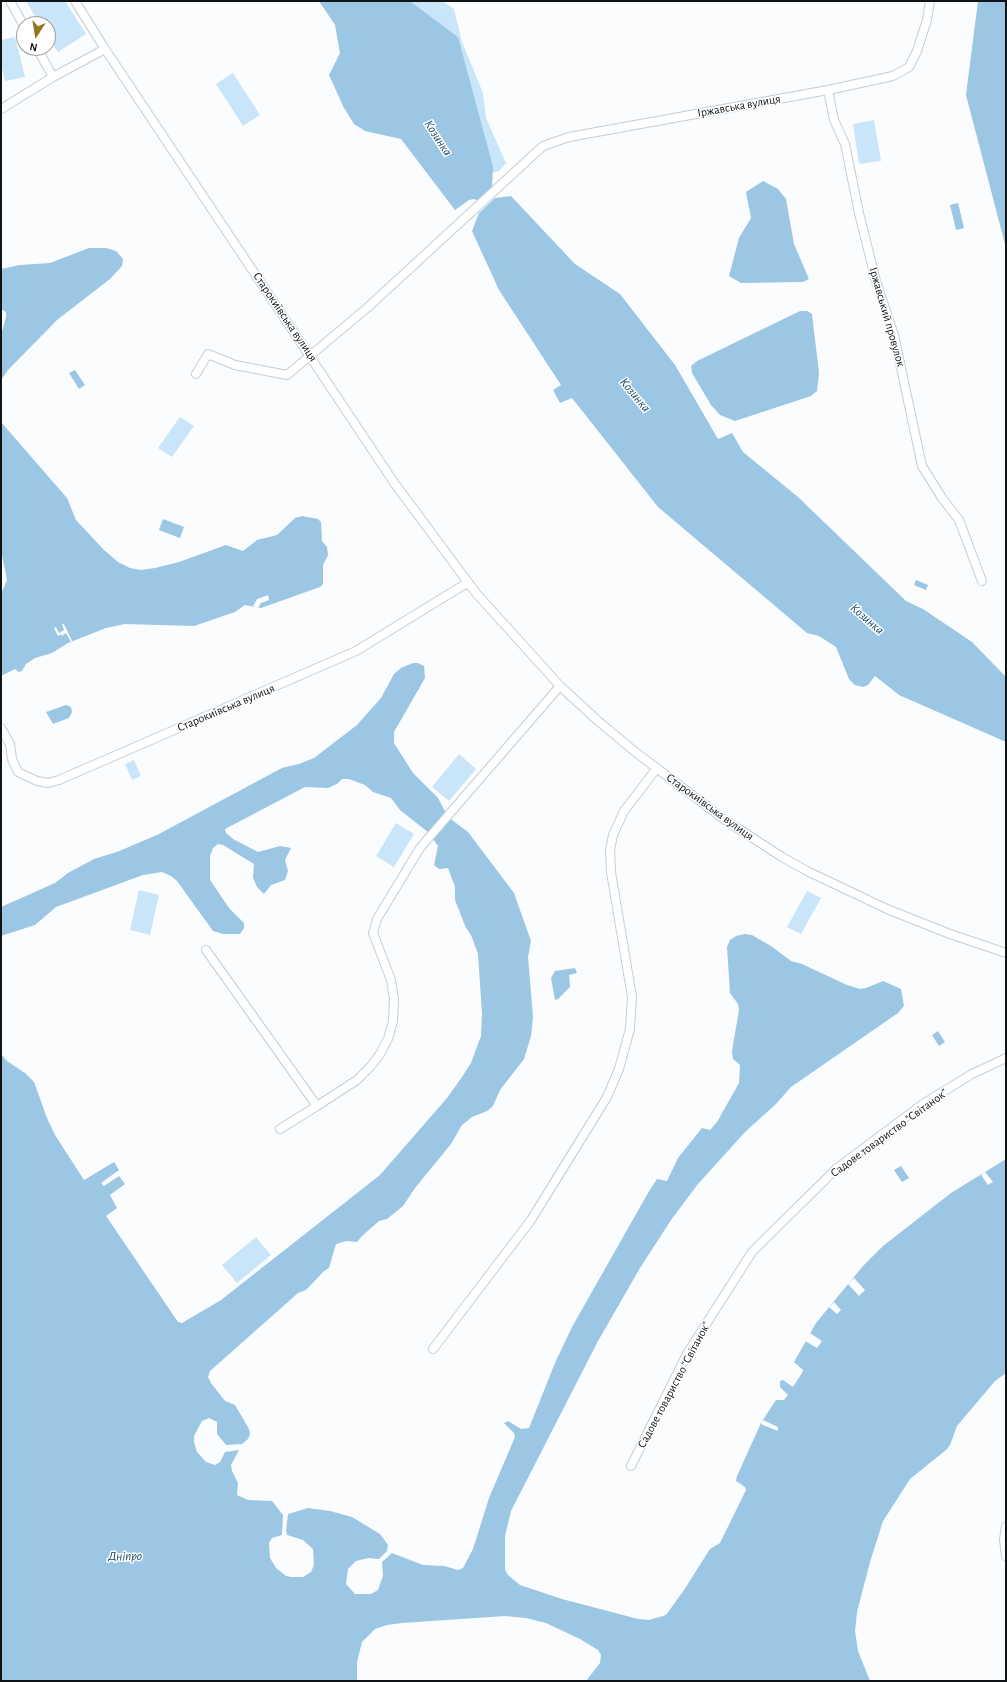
<!DOCTYPE html>
<html>
<head>
<meta charset="utf-8">
<style>
  body { margin:0 }
  #map { position:relative; width:1007px; height:1682px; overflow:hidden; background:#fafcfe; font-family:"Alegreya Sans",sans-serif }
  canvas { display:block }
  .frame { position:absolute; inset:0; border:2px solid #101417; pointer-events:none }
  .north { position:absolute; left:16px; top:16px; width:40px; height:40px; box-sizing:border-box; background:#fff; border:1px solid #9fa1a2; border-radius:50%; rotate:192deg; font-size:11px; font-weight:700; line-height:16px; text-align:center; color:#101417 }
  .north::after { content:''; display:block; margin:auto; width:14px; height:18px; background:#94761e; clip-path:polygon(50% 0,100% 100%,50% 72%,0 100%) }
</style>
</head>
<body>
<div id="map">
<canvas width="1007" height="1682"></canvas>
<div class="frame"></div>
<div class="north">N</div>
</div>
<script>
const context = document.querySelector('canvas').getContext('2d');
context.lineJoin = 'round';
function fill(path, color) { context.fillStyle = color; context.fill(path, 'evenodd'); }
const toPath = rows => new Path2D(rows.map(r => 'M' + r).join(''));
function strokePath(path, color, width, dash) { context.strokeStyle = color; context.lineWidth = width; context.lineCap = dash ? 'butt' : 'round'; context.setLineDash(dash || []); context.stroke(path); }
function label(font, color, halo, rows, align = 'center') {
  context.font = font + ' "Alegreya Sans",sans-serif'; context.lineWidth = 3; context.setLineDash([]); context.textBaseline = 'middle'; context.strokeStyle = halo; context.fillStyle = color; for (const [text, x, y, turn = 0] of rows) {
    context.save(); context.translate(x, y); context.rotate((+turn || 0) * Math.PI / 180); context.textAlign = isNaN(turn) ? turn : align; if (halo) context.strokeText(text, 0, 0); context.fillText(text, 0, 0); context.restore();
  }
}
const green = toPath([
  [26,1,65,1,86,34,58,52,48,37,48,24,40,24],
  [410,1,442,1,454,9,462,42,483,93,486,118,506,163,499,171,489,174,458,37],
  [15,37,25,77,5,81,1,64,1,40],
  [233,73,260,115,243,126,216,84],
  [874,120,881,161,859,164,853,124],
  [180,417,194,426,172,457,158,448],
  [459,754,476,769,449,801,432,787],
  [134,760,141,776,132,780,125,764],
  [396,823,414,834,394,867,376,856],
  [139,890,159,895,150,935,130,930],
  [807,891,821,898,801,934,787,927],
  [256,1237,271,1255,237,1283,222,1265]
]);
const water = toPath([
  [319,1,410,1,458,37,493,167,492,187,478,201,474,199,469,200,455,210,401,139,365,131,354,124,344,108,329,75,340,53,335,25],
  [978,1,1006,1,1006,248,966,95],
  [763,181,778,189,786,199,794,244,809,279,803,282,741,283,729,276,739,238,751,218,746,192],
  [511,196,575,264,620,294,675,365,718,439,732,433,743,452,798,497,906,601,923,609,972,642,1006,677,1006,742,899,695,875,676,868,685,863,687,855,685,849,679,836,647,819,636,807,633,658,507,572,398,560,403,553,390,561,385,499,290,472,231,479,213,495,198],
  [958,203,964,228,956,230,950,205],
  [89,248,106,248,116,251,123,259,122,266,110,279,57,320,8,370,1,380,1,335,6,317,6,312,1,309,1,269,20,265,50,263],
  [800,311,807,311,812,314,819,373,817,391,811,396,735,421,720,415,711,405,692,373,691,366,697,361],
  [75,370,85,385,79,389,69,373],
  [1,422,67,498,76,520,104,550,118,562,130,568,141,570,155,568,179,562,226,545,243,551,257,540,277,535,295,518,302,516,318,519,321,522,322,541,327,547,328,555,323,565,323,584,320,587,261,608,245,605,235,612,194,626,125,624,106,628,68,643,52,653,35,658,26,664,22,671,19,672,15,669,1,676,1,594,7,580,1,550],
  [163,519,184,527,180,538,159,530],
  [916,580,928,585,926,590,914,585],
  [413,663,418,663,424,666,425,678,394,732,394,743,413,773,438,798,448,817,468,832,514,893,531,941,528,957,533,1017,531,1036,524,1059,500,1090,493,1106,487,1111,472,1117,462,1125,451,1144,415,1188,403,1206,387,1219,379,1221,362,1236,357,1242,346,1241,336,1244,329,1268,324,1271,306,1290,298,1293,210,1371,208,1377,211,1383,225,1401,235,1405,249,1429,250,1434,248,1439,242,1444,226,1445,217,1434,217,1422,209,1418,202,1421,194,1436,194,1442,197,1452,206,1462,215,1465,220,1462,225,1452,239,1450,231,1465,232,1471,238,1483,237,1495,248,1500,272,1501,283,1515,282,1535,272,1538,269,1543,270,1558,276,1568,286,1576,291,1577,303,1577,311,1572,314,1565,313,1549,303,1540,287,1535,286,1530,288,1514,308,1508,330,1511,352,1517,380,1534,388,1545,387,1551,379,1559,368,1558,356,1561,348,1569,346,1584,355,1594,371,1594,378,1590,383,1576,382,1562,392,1553,423,1565,444,1566,458,1570,463,1568,473,1549,489,1498,515,1437,514,1433,504,1423,508,1421,521,1429,529,1428,555,1363,572,1327,648,1193,657,1179,667,1181,678,1158,702,1128,710,1130,717,1122,739,1083,740,1065,733,1059,732,1051,739,1010,738,1004,730,993,727,947,730,940,736,936,745,934,752,935,771,946,791,961,802,964,847,985,860,989,866,988,883,981,901,989,904,1006,898,1013,791,1087,776,1104,746,1131,698,1184,671,1220,640,1268,598,1341,511,1511,505,1536,505,1570,508,1575,520,1585,562,1599,638,1619,649,1620,666,1615,684,1590,710,1549,720,1543,746,1490,745,1487,736,1481,737,1476,761,1423,776,1400,784,1400,788,1395,780,1387,780,1381,783,1380,793,1387,802,1373,803,1370,794,1362,816,1323,863,1266,883,1246,951,1193,1006,1159,1006,1373,995,1381,957,1426,950,1445,946,1450,910,1479,883,1521,870,1562,857,1612,855,1631,858,1651,870,1681,586,1681,600,1663,601,1655,598,1650,580,1639,546,1623,526,1618,505,1616,402,1623,387,1625,375,1629,362,1642,357,1662,357,1681,1,1681,1,1054,7,1061,25,1073,34,1082,47,1118,55,1135,84,1180,114,1162,119,1170,101,1183,104,1186,119,1176,125,1184,110,1195,117,1208,106,1216,178,1322,182,1323,221,1300,380,1175,447,1098,462,1077,471,1063,481,1036,482,1014,478,954,471,935,466,928,455,900,455,887,448,868,439,869,434,865,438,846,429,833,400,810,391,798,373,792,365,785,349,779,342,779,337,784,328,788,305,787,225,829,226,833,233,839,258,852,280,846,291,848,285,860,288,871,285,880,271,885,264,894,257,887,253,878,254,864,223,845,218,844,213,848,210,856,210,880,229,908,244,923,244,928,240,934,223,934,213,931,177,881,171,876,162,872,143,875,56,907,35,925,1,936,1,907,55,883,68,873,94,859,117,852,157,835,282,768,299,764,314,758,357,725,381,698,394,674,401,668],
  [66,705,71,707,72,712,69,718,53,724,46,712],
  [575,968,577,973,569,975,570,987,558,999,555,1000,551,978,555,971],
  [938,1031,945,1042,939,1046,932,1035],
  [901,1166,909,1178,902,1182,894,1170]
]);
const pier = toPath([
  [268,595,269,600,261,603,258,608,253,606,257,599],
  [62,624,64,624,72,641,71,642,66,633,62,636,61,634,58,636,54,628,56,627,59,633,64,630],
  [985,1172,993,1182,988,1185,981,1175],
  [854,1278,865,1290,859,1296,848,1284],
  [834,1302,841,1310,837,1314,829,1307],
  [810,1333,822,1341,817,1348,805,1341],
  [763,1420,778,1427,778,1431,763,1425,761,1423]
]);
const minor = toPath([
  [10,1,24,26],
  [75,1,105,49,395,484,476,593,560,686,597,720,634,751,725,820,782,857,807,871,887,909,950,934,1006,953],
  [37,48,53,77],
  [828,90,834,120,845,144,859,213,876,281,894,335,922,466,942,498,959,520,982,581],
  [1,109,53,77,105,49],
  [196,374,208,354,235,365,287,375,367,308,543,146,569,137,828,90,893,76,909,67,917,51,927,20,930,1],
  [1,728,10,744,12,759,18,772,37,781,48,783,59,780,356,651,467,583],
  [206,950,317,1106,357,1080,371,1066,380,1054,388,1039,393,1021,394,999,391,980,373,933,377,919,420,848,560,686],
  [280,1129,317,1106],
  [433,1349,531,1220,607,1097,619,1069,630,1029,632,997,611,872,610,850,613,835,624,811,657,768],
  [631,1466,687,1354,752,1252,836,1169,923,1104,972,1074,1006,1058],
  [1006,1527,1004,1539,1006,1556]
]);
const streetNames = [
  ["Іржавська вулиця",739,106,-10],
  ["Старокиївська вулиця",285,317,56],
  ["Іржавський провулок",887,317,74],
  ["Старокиївська вулиця",226,708,-23],
  ["Старокиївська вулиця",710,807,36],
  ["Садове товариство \"Світанок\"",889,1133,-36],
  ["Садове товариство \"Світанок\"",674,1385,-62]
];
const waterNames = [
  ["Козинка",438,138,57],
  ["Козинка",635,395,50],
  ["Козинка",867,619,41],
  ["Дніпро",125,1556]
];
fill(green, '#c8e5f9');
fill(water, '#9bc6e4');
fill(pier, '#fafcfe');
strokePath(minor, '#c3ced6', 10);
strokePath(minor, '#fff', 8);
label('12px', '#101417', '#fff', streetNames);
label('italic 13px', '#134765', '#fff', waterNames);
</script>
</body>
</html>
